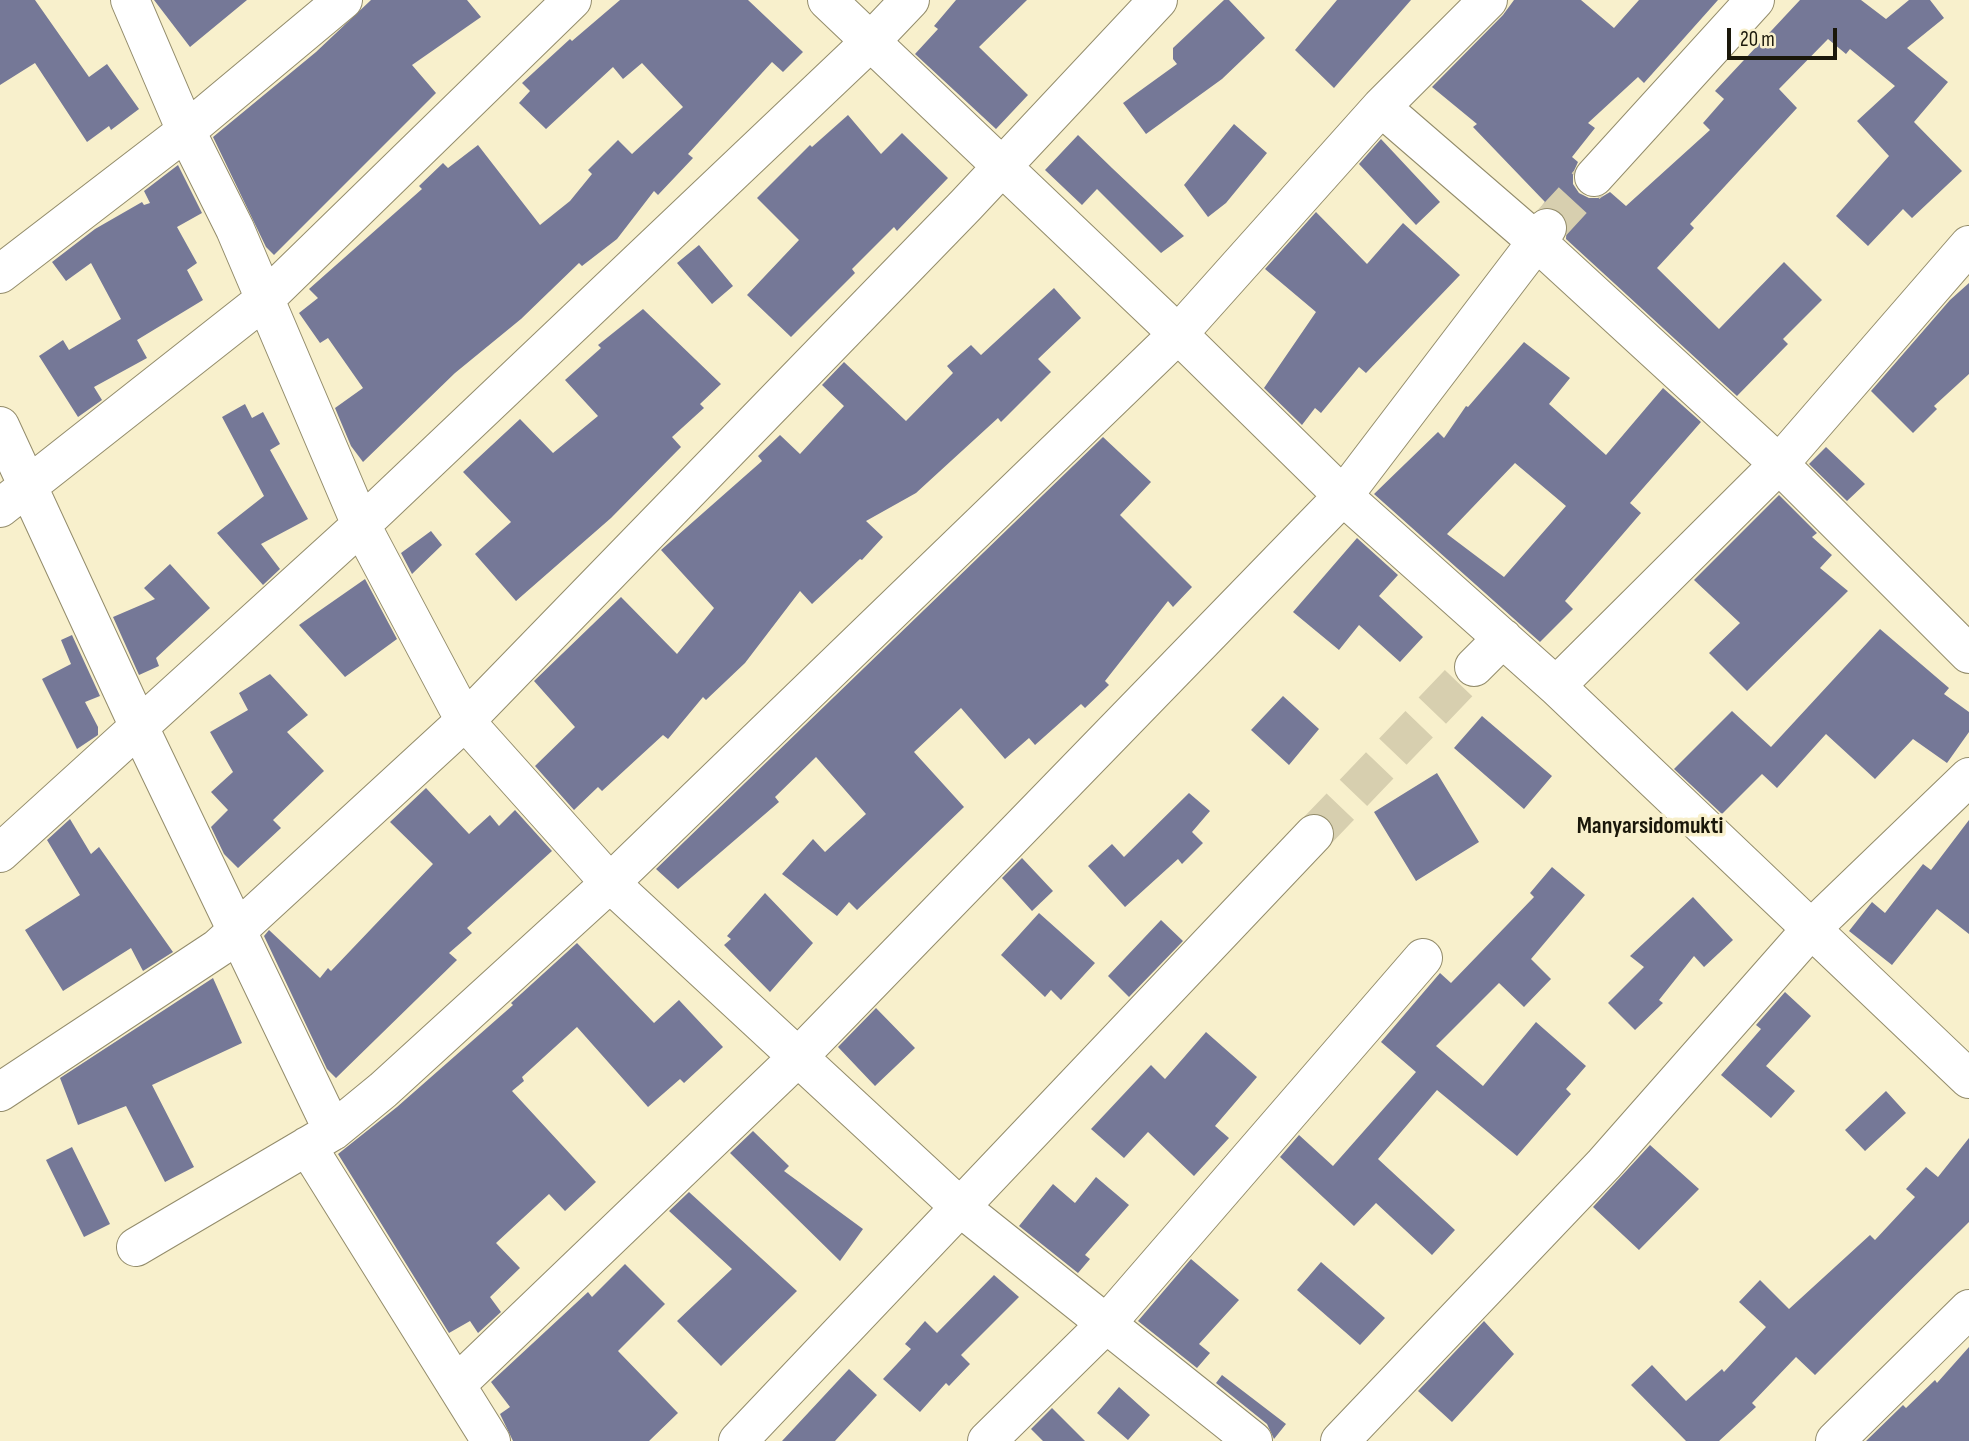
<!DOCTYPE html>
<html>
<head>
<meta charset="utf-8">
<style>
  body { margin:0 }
  #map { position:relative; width:1969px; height:1441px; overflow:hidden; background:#f8f0cc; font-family:"Sofia Sans Condensed",sans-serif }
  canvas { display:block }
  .scale { position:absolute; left:1727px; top:28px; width:110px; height:32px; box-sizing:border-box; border:4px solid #1a170a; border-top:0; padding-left:9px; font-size:21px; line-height:24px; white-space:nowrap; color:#1a170a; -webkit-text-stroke:5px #f8f0cc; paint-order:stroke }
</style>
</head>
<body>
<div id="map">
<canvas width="1969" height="1441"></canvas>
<div class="scale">20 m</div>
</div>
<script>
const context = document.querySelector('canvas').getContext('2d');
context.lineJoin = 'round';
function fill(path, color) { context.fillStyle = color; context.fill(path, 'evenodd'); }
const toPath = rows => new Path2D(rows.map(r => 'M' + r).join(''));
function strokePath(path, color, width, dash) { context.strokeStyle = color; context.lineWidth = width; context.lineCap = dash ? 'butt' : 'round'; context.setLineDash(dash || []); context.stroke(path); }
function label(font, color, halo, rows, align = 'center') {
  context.font = font + ' "Sofia Sans Condensed",sans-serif'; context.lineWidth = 7; context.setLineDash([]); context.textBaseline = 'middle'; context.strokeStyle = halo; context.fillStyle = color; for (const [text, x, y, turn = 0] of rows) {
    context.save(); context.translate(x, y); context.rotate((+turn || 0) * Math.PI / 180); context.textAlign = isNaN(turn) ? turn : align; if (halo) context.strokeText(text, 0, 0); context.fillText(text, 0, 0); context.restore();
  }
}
const building = toPath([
  [0,0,35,0,89,77,107,64,139,109,111,130,109,126,87,142,35,63,0,85],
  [154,0,247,0,190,47],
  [371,0,467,0,481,17,412,65,436,93,274,255,266,247,213,137,316,52],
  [620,0,748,0,803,52,783,72,772,62,688,154,693,158,658,195,654,191,617,239,582,266,579,263,521,319,455,373,363,462,351,446,335,408,363,388,328,338,320,343,299,313,318,298,309,289,422,189,419,186,443,163,448,168,478,145,540,225,570,201,592,174,588,170,618,140,632,154,683,107,642,63,623,79,613,67,546,129,519,103,530,91,522,83,570,39,572,41],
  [956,0,1027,0,979,47,1028,95,996,129,915,54,938,29,934,26],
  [1224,0,1229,0,1265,38,1222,79,1146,134,1123,103,1177,64,1173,59,1173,48],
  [1337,0,1411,0,1334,88,1295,50],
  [1514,0,1581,0,1614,28,1639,0,1718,0,1644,83,1638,77,1588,123,1595,128,1572,157,1578,162,1573,173,1573,184,1579,193,1589,198,1600,198,1610,192,1626,206,1710,130,1703,123,1724,99,1715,91,1800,0,1861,0,1886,19,1909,0,1930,0,1944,18,1907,48,1948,82,1914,122,1962,171,1912,218,1903,209,1868,246,1836,216,1889,156,1857,121,1895,86,1850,49,1846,54,1828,39,1779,89,1797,108,1690,224,1694,228,1657,268,1719,329,1784,262,1822,300,1783,339,1788,344,1737,396,1566,239,1567,220,1561,211,1550,206,1541,207,1545,202,1473,127,1477,124,1432,87,1503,15],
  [848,115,881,154,902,133,948,178,897,231,894,227,852,269,855,273,791,337,747,295,799,240,757,198,810,145,812,147],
  [1234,124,1267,153,1226,203,1208,217,1184,185],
  [1078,135,1112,168,1184,236,1161,253,1097,189,1082,205,1045,170],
  [1381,139,1440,202,1416,225,1359,164],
  [178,165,202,213,177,227,197,263,187,270,203,300,137,340,147,358,94,387,102,400,78,417,39,356,63,340,69,350,121,319,91,263,66,281,52,262,95,229,142,202,144,205,150,203,144,191],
  [1316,212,1367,264,1403,223,1460,275,1366,373,1359,367,1321,413,1315,408,1302,425,1264,388,1316,312,1265,269],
  [699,245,733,286,712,304,677,263],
  [1969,283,1969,374,1934,406,1937,409,1913,433,1871,391,1950,300],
  [1054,288,1081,318,1038,359,1051,372,1001,422,998,418,916,493,866,521,883,537,862,560,860,559,812,604,800,591,745,663,706,700,703,697,668,739,663,735,602,791,598,787,574,810,535,766,575,727,534,681,621,597,677,654,714,608,661,550,762,461,758,456,780,435,800,454,844,406,822,385,844,362,906,421,953,373,947,366,971,345,981,355],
  [643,309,721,384,700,404,704,408,672,437,681,447,611,518,516,601,475,554,511,522,463,472,520,419,553,453,598,416,565,380,601,348,598,345],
  [1524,342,1570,378,1549,404,1606,455,1663,388,1701,422,1630,503,1641,513,1565,601,1573,609,1540,642,1374,494,1438,432,1444,438,1466,406,1468,407],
  [1515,463,1566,506,1504,577,1447,534],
  [245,404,252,418,263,412,280,444,270,450,308,519,261,544,280,569,263,585,217,533,264,496,222,417],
  [1103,437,1151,482,1120,515,1192,587,1173,607,1168,601,1105,681,1109,685,1085,708,1081,704,1035,745,1029,738,1005,759,961,708,914,752,964,807,857,910,849,902,837,916,782,874,813,839,825,852,866,814,816,757,775,797,779,802,678,889,656,869],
  [1826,447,1865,484,1847,501,1809,464],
  [1779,495,1817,533,1812,537,1832,555,1820,568,1848,591,1747,691,1709,653,1740,623,1694,580],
  [431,531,442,545,412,574,401,553],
  [1357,538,1398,575,1379,596,1423,637,1400,662,1359,625,1339,650,1293,612],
  [170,564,210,608,156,658,159,666,139,675,113,617,155,599,144,588],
  [365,579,397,639,345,677,299,625],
  [1880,629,1949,688,1944,694,1969,712,1969,732,1947,763,1913,739,1875,779,1826,734,1777,788,1762,774,1722,814,1674,769,1732,711,1771,747],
  [72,635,100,696,85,702,98,727,98,735,77,749,42,679,71,664,61,640],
  [270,674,308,715,287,732,324,771,273,820,281,828,238,868,224,854,211,827,228,810,211,792,233,772,210,732,248,710,239,693],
  [1283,696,1319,729,1289,765,1251,730],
  [1482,716,1552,776,1524,809,1454,748],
  [1437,773,1479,842,1416,881,1374,812],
  [426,788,469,834,490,815,499,826,515,810,552,851,467,928,472,933,449,953,457,960,336,1078,327,1069,264,936,269,930,320,978,328,968,331,971,433,864,390,822],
  [1189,793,1210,811,1192,832,1203,843,1182,864,1178,859,1125,907,1088,866,1112,844,1124,857],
  [70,819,91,854,99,847,173,952,143,971,131,948,63,991,25,930,80,895,47,840],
  [1969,820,1969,934,1937,909,1892,965,1849,931,1872,902,1885,913,1923,864,1931,870],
  [1022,858,1053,891,1032,911,1002,878],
  [1552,867,1585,895,1531,959,1551,979,1524,1007,1499,983,1436,1046,1483,1086,1536,1022,1586,1066,1566,1089,1571,1094,1517,1156,1437,1090,1378,1159,1455,1230,1432,1255,1376,1203,1354,1226,1280,1157,1299,1135,1333,1166,1416,1072,1381,1042,1440,973,1451,983,1534,897,1530,893],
  [765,893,813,943,770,992,724,945,731,939,727,936],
  [1693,897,1733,940,1704,967,1694,956,1659,1000,1663,1003,1635,1030,1608,1003,1644,967,1630,956],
  [1039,913,1095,963,1061,1000,1051,990,1045,997,1001,955],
  [1161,920,1183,941,1129,997,1108,976],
  [577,943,654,1023,679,1000,723,1047,684,1083,680,1079,648,1107,577,1027,522,1077,524,1081,512,1091,596,1182,565,1211,549,1194,496,1243,520,1268,490,1297,501,1312,478,1333,470,1321,449,1333,338,1154,397,1107,513,1005,511,1003],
  [213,978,242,1043,152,1085,194,1167,165,1182,126,1106,78,1125,60,1078],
  [1785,992,1811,1016,1766,1066,1795,1091,1771,1118,1721,1075,1761,1029,1756,1025],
  [876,1008,915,1048,875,1086,838,1047],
  [1206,1032,1257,1077,1215,1126,1229,1138,1194,1176,1148,1132,1124,1158,1091,1129,1151,1065,1165,1079],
  [1886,1091,1906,1113,1865,1151,1845,1130],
  [753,1131,789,1166,784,1171,863,1229,840,1261,730,1153],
  [1969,1138,1969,1222,1815,1375,1796,1357,1752,1403,1756,1407,1719,1441,1686,1441,1631,1385,1652,1365,1686,1401,1722,1369,1724,1372,1766,1327,1739,1302,1760,1280,1789,1309,1870,1235,1875,1240,1915,1197,1906,1189,1926,1167,1938,1177],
  [1650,1145,1699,1189,1639,1250,1593,1207],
  [72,1147,110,1224,84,1237,46,1160],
  [1096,1177,1129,1205,1085,1255,1090,1259,1078,1273,1019,1226,1053,1184,1075,1203],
  [689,1192,797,1291,721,1366,677,1321,732,1269,669,1211],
  [1191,1259,1239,1300,1199,1344,1210,1353,1197,1368,1138,1321],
  [1321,1262,1385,1318,1360,1345,1297,1290],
  [625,1264,665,1304,618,1351,678,1413,649,1441,513,1441,500,1414,510,1407,491,1382,588,1292,592,1297],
  [994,1275,1019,1297,961,1355,970,1364,949,1386,946,1383,920,1412,883,1379,911,1349,905,1344,925,1321,937,1333],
  [1484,1321,1514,1354,1452,1422,1418,1391],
  [1969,1347,1969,1441,1866,1441,1903,1405,1906,1408,1935,1380,1937,1383],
  [849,1369,877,1395,835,1441,782,1441],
  [1222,1375,1286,1424,1274,1439,1267,1424,1216,1383],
  [1119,1387,1150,1415,1128,1440,1097,1413],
  [1052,1408,1085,1441,1043,1441,1031,1429]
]);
const minorTunnel = toPath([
  [1547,228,1594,177],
  [1314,834,1474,667]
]);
const minor = toPath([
  [130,0,186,131,235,229,361,525,465,721,610,883,960,1207,1253,1441],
  [827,0,1178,334,1343,496,1556,686,1969,1079],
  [1381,107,1536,241,1779,464,1969,654],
  [1594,177,1755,0],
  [0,274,186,131,343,0],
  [0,426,140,729,333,1131],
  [0,508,264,300,572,0],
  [1474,667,1503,638],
  [1556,686,1779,464,1969,245],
  [0,853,361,525,870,42,910,0],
  [0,1092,218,948,465,721,966,205,1158,0],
  [307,1146,491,1441],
  [136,1247,333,1131,383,1090,610,883,1178,334,1381,107,1488,0],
  [456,1385,799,1056,1343,496,1547,228],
  [738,1441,1314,834],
  [987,1441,1107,1323,1423,958],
  [1340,1441,1604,1164,1812,928,1969,777],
  [1835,1441,1969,1309]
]);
const quarterNames = [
  ["Manyarsidomukti",1650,827]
];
fill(building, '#757897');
strokePath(minorTunnel, '#d7cfaf', 38, [38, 19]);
strokePath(minor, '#938c6b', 40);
strokePath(minor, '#fff', 38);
label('bold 24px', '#1a170a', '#f8f0cc', quarterNames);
</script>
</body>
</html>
